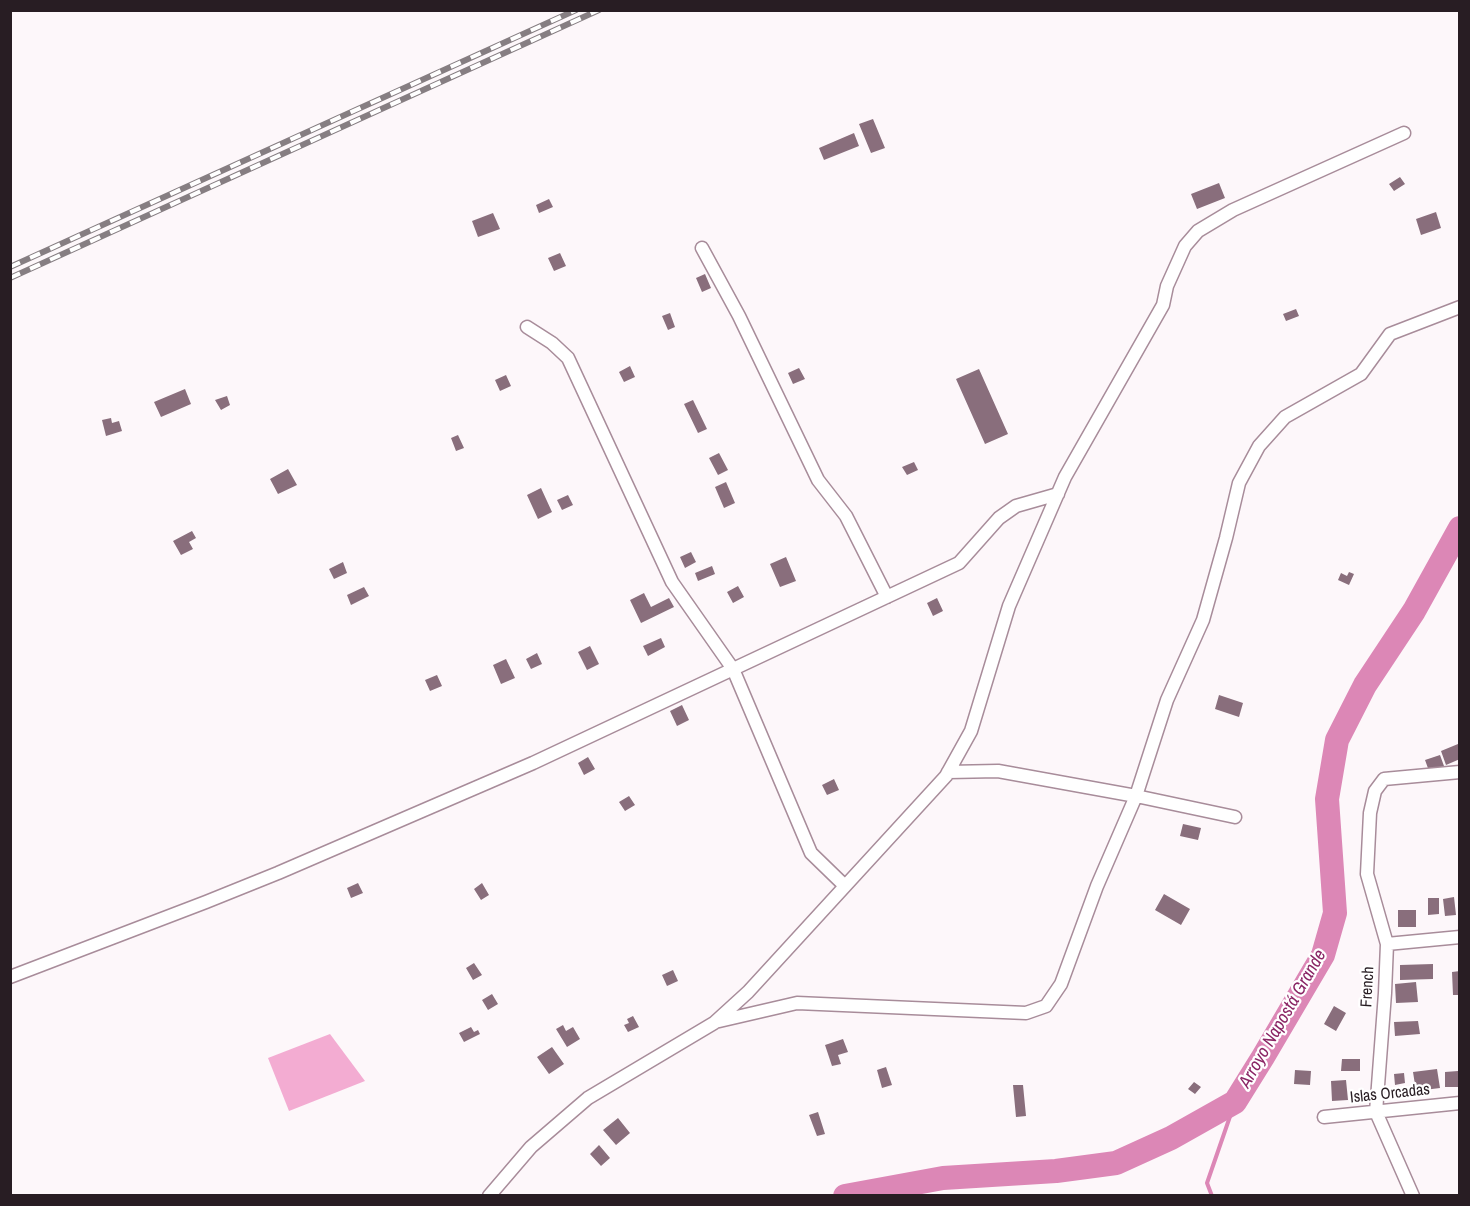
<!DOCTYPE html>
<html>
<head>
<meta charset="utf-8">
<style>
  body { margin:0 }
  #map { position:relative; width:1470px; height:1206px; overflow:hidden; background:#fdf7fa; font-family:"Archivo Narrow",sans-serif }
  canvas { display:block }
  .frame { position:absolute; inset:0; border:12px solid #281d23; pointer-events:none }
</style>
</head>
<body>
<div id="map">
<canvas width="1470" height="1206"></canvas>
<div class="frame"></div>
</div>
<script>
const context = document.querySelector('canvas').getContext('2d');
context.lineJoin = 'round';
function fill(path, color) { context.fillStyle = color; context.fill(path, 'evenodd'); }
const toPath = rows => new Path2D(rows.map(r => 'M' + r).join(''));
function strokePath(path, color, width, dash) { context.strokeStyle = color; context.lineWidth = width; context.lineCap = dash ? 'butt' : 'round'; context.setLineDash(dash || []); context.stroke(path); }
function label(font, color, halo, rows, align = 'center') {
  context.font = font + ' "Archivo Narrow",sans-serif'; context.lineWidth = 4.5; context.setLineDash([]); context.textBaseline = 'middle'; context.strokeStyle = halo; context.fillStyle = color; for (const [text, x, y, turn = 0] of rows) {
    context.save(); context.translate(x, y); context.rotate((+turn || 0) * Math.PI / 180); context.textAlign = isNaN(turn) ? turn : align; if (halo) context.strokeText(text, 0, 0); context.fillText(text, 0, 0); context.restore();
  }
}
const green = toPath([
  [330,1034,365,1081,289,1111,268,1058]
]);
const stream = toPath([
  [1212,1196,1207,1183,1235,1102]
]);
const river = toPath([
  [845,1196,943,1178,1056,1171,1116,1163,1171,1138,1235,1102,1263,1057,1323,955,1335,913,1327,799,1337,740,1365,685,1414,611,1460,528]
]);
const building = toPath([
  [873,119,885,148,871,153,859,124],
  [854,133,859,146,824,160,819,148],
  [1400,177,1405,184,1394,191,1389,184],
  [1219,183,1225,198,1197,209,1191,194],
  [549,199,553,207,539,213,536,205],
  [1436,212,1441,228,1421,235,1416,219],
  [493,213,500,229,478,237,472,221],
  [560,253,566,266,554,271,548,258],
  [705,274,711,288,702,292,696,278],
  [1296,309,1299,316,1286,321,1283,314],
  [670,313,675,327,668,330,662,316],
  [630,366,635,377,624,382,619,372],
  [799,368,805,379,793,384,788,373],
  [979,369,1008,434,985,444,956,379],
  [506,375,511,386,500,391,495,380],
  [185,389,191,404,161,417,154,402],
  [227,396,230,405,221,410,215,400],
  [693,400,707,429,698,433,684,404],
  [111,418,112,423,119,421,122,431,106,436,102,420],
  [458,435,464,448,456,451,451,438],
  [719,453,728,470,718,475,709,458],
  [914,462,918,470,907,475,902,467],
  [288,469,297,485,278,494,270,479],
  [726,482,735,503,724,508,715,487],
  [541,488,552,512,538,519,527,495],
  [568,495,573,505,562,510,557,500],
  [192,531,196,538,189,542,193,549,181,555,173,541],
  [691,552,696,562,685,568,680,557],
  [786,557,796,581,780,587,770,564],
  [343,562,347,573,334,579,329,569],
  [712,566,715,574,698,581,695,573],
  [1349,572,1354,574,1349,585,1338,580,1341,573,1347,576],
  [738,586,744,597,733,603,727,592],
  [364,587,369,596,351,605,347,595],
  [644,593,651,607,669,598,674,607,641,623,630,600],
  [937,598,943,611,933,616,927,603],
  [661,638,665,647,648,656,643,646],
  [590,646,599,664,587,670,578,652],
  [537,653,542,664,531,669,526,659],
  [506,659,515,678,501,684,493,665],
  [437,675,442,686,430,691,425,680],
  [1219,695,1243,703,1239,717,1215,709],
  [682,705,689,720,677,726,670,711],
  [1458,744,1460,759,1446,765,1441,751],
  [1440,755,1444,766,1429,771,1425,760],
  [588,757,595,769,584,775,578,763],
  [834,779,839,790,827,795,822,785],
  [629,796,635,805,625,811,619,802],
  [1183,824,1201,828,1198,840,1180,836],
  [358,883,363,893,351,898,347,888],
  [482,883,489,895,481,900,474,889],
  [1164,894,1190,909,1181,925,1155,910],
  [1454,897,1456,915,1445,916,1443,899],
  [1428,898,1439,898,1439,914,1428,915],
  [1398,910,1416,910,1416,927,1398,927],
  [474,963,482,975,473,980,466,968],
  [1433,964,1433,979,1400,980,1400,965],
  [673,970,678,981,667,986,662,975],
  [1460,971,1460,995,1453,995,1452,972],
  [1416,982,1418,1002,1396,1003,1395,984],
  [492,994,498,1004,488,1010,482,1000],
  [1334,1006,1346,1013,1336,1031,1324,1024],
  [633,1016,639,1027,628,1032,624,1025,629,1023,627,1019],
  [1418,1021,1420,1034,1395,1036,1394,1022],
  [563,1025,566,1031,573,1027,580,1039,567,1047,556,1029],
  [471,1027,474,1032,478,1030,480,1034,464,1042,459,1033],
  [843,1039,848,1052,838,1055,841,1064,832,1066,825,1045],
  [552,1047,564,1064,549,1074,537,1057],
  [1342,1059,1360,1059,1360,1071,1341,1071],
  [886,1067,892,1085,882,1088,877,1070],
  [1437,1069,1440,1088,1416,1091,1413,1072],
  [1295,1070,1311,1071,1310,1085,1294,1084],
  [1458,1071,1458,1087,1445,1087,1445,1072],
  [1404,1073,1405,1083,1395,1085,1394,1074],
  [1346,1080,1348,1100,1332,1101,1331,1081],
  [1194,1082,1201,1087,1195,1094,1188,1089],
  [1013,1085,1023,1085,1026,1116,1016,1117],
  [818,1112,825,1134,817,1136,809,1115],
  [618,1118,630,1133,616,1145,603,1130],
  [599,1145,610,1158,601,1166,590,1154]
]);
const minor = toPath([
  [702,248,739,316,818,480,846,516,887,597],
  [527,327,552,343,568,358,672,582,733,669,811,853,845,886],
  [948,772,998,771,1136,796,1235,817],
  [1387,944,1460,937],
  [10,977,206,902,278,873,533,763,959,563,999,518,1016,506,1058,494],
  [715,1022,797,1003,1026,1013,1046,1006,1061,984,1097,886,1136,796,1167,700,1203,620,1226,538,1239,483,1259,446,1285,417,1361,374,1390,334,1460,307],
  [1324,1117,1460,1103],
  [489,1196,531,1147,588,1098,714,1023,748,992,946,776,971,731,1009,606,1065,477,1163,305,1167,286,1185,246,1198,231,1233,210,1404,133],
  [1413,1196,1376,1112,1385,993,1387,944,1367,874,1370,813,1375,791,1384,779,1460,772]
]);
const rail = toPath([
  [10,267,576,10],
  [10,278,599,10]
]);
const streetNames = [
  ["French",1368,987,-87],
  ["Islas Orcadas",1390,1094,-6]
];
const waterNames = [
  ["Arroyo Napostá Grande",1283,1019,-60]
];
fill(green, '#f3acd2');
strokePath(stream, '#dc87b6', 4);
strokePath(river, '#dc87b6', 24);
fill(building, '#896e7c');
strokePath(minor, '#a88c9a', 15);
strokePath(minor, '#fff', 12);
strokePath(rail, '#867e82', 6);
strokePath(rail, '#fff', 4, [11]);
label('16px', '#281d23', '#fff', streetNames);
label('italic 18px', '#8a2665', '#fff', waterNames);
</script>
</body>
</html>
